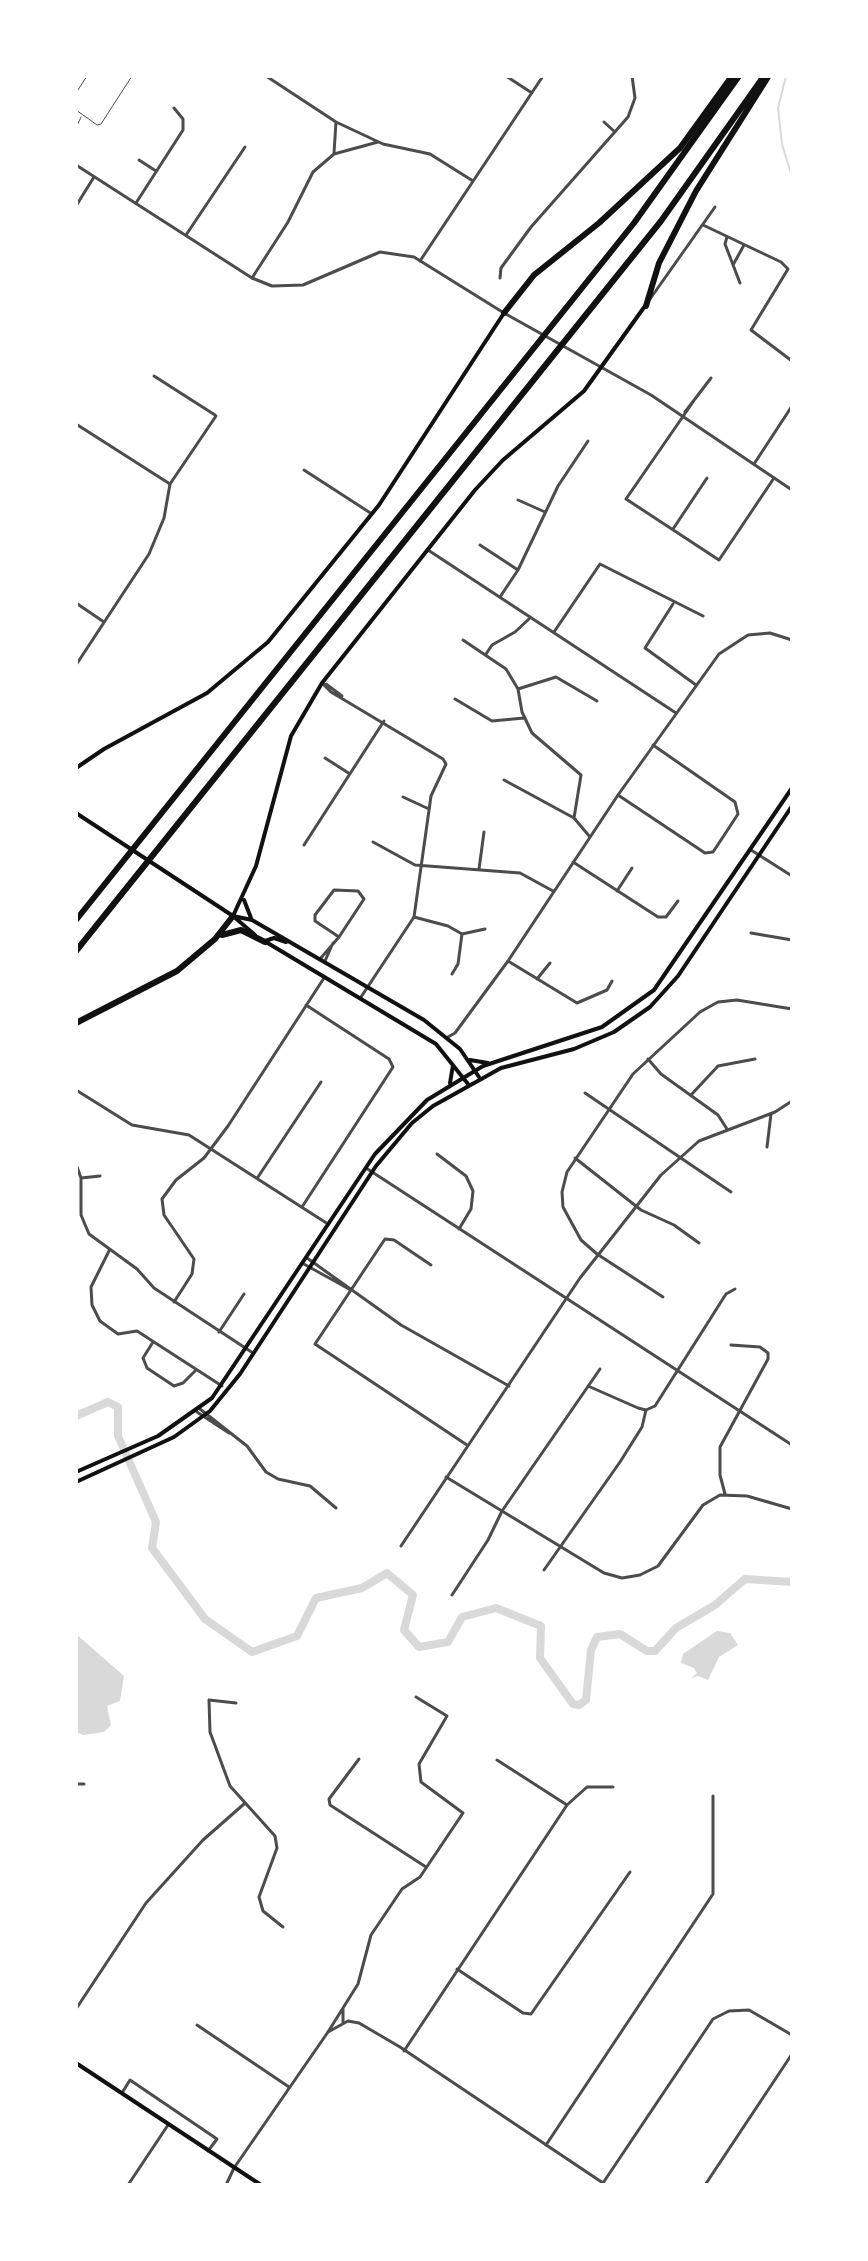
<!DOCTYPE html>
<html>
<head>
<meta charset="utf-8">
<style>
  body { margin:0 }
  #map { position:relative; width:868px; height:2261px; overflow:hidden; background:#fff; font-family:"Open Sans",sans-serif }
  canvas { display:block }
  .frame { position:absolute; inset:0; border:78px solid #fff; pointer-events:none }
</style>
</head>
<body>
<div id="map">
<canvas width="868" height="2261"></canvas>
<div class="frame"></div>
</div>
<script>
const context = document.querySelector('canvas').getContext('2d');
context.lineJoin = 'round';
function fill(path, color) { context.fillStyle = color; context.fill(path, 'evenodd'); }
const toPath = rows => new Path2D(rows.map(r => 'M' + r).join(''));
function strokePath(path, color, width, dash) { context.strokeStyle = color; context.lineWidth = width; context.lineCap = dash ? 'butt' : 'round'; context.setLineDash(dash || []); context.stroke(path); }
const water = toPath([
  [717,1631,730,1633,738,1645,719,1657,708,1680,698,1676,691,1678,697,1673,694,1668,681,1663,683,1654],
  [76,1634,124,1676,120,1701,107,1706,111,1725,104,1732,83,1735,76,1732]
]);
const stream = toPath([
  [786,76,778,108,782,144,792,177]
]);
const river = toPath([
  [76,1416,108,1402,118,1407,118,1436,156,1522,152,1548,205,1619,252,1652,297,1636,316,1598,362,1588,387,1573,413,1595,404,1630,419,1647,448,1642,462,1617,496,1608,541,1626,540,1658,573,1704,579,1705,586,1700,591,1650,597,1637,620,1634,647,1651,655,1651,676,1628,715,1605,745,1579,792,1582]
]);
const service = toPath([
  [76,93,87,76],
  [76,110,97,125,101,124,132,76],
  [76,128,81,117]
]);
const minor = toPath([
  [266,76,336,122,383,144,430,154,473,181],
  [506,76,532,93],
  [604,122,615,132],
  [334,153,336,122],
  [139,160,156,171],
  [136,203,183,130,183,119,174,108],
  [76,206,94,177],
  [703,225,781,262,788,269,751,330,792,361],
  [186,235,245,147],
  [727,237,725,244,740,283],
  [420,261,543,76],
  [733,265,744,245],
  [252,278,288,222,313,172,334,154,378,142],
  [500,278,501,268,531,227,628,117,635,98,632,76],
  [650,299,715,207],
  [154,376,215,415],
  [695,399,626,499,719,560,774,478],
  [685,412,711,378],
  [76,424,170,484],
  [754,464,792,406],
  [304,470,372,514],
  [518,500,545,512],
  [673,529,707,478],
  [480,545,518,570],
  [428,550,676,713],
  [500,597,518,570,558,486,588,441],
  [76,603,104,622],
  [673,604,645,648,696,685],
  [554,632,600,564,703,616],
  [463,640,506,669,518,689,522,712,532,733,581,775,574,818,590,837],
  [486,654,492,645,515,632,529,619],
  [322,683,331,692,443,759,446,764,431,796,414,917,361,997],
  [326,684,342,696],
  [518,689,556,677,597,701],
  [455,699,492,721,524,718],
  [325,758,350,774],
  [504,780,574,818],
  [618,795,705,853,713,852,723,837,738,814,735,802,653,745],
  [403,797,429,809],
  [373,842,415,865,520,873,553,891],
  [304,845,384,721],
  [751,850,792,876],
  [573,862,658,917,666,917,678,901],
  [479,869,484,832],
  [617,891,632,868],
  [414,917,448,926,462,934],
  [751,933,792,940],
  [462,934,485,929],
  [320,959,339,937,364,899,358,891,334,890,315,915,315,921,339,937],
  [325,961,333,943],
  [508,961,577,1003,607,990,612,981],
  [452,974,458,964,462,934],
  [537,979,550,963],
  [448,1037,455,1033,508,961,618,795,719,654,748,635,770,633,792,640],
  [648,1059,661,1074,718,1115,727,1129],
  [76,1090,132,1125,189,1135,328,1224],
  [585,1093,731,1192],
  [691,1095,718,1066,755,1059],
  [767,1147,771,1114],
  [437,1154,466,1176,473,1191,471,1209,459,1229],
  [575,1158,641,1210,674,1225,699,1243],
  [76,1164,81,1178,81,1215,89,1234,137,1269,154,1288,253,1353],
  [366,1168,792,1445],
  [258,1177,321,1082],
  [81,1178,100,1176],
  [302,1207,393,1067,389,1059,306,1005],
  [109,1251,91,1287,92,1305,100,1321,118,1334,137,1331,222,1386],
  [307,1258,401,1325,509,1386],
  [302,1263,349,1289],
  [431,1265,394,1240,385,1239,315,1344,467,1445],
  [663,1297,597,1254,581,1240,563,1207,562,1192,567,1172,633,1074,700,1012,718,1002,737,1000,792,1009],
  [174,1302,192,1274,194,1259,164,1215,162,1199,176,1180,204,1158,228,1126,324,978],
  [219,1332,244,1294],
  [153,1342,143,1358,147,1368,174,1386,183,1383,196,1370],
  [588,1386,638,1408,646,1410,655,1406,726,1294,735,1289],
  [200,1409,247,1446,266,1472,278,1479,310,1486,336,1508],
  [197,1412,229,1433],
  [446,1477,604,1573,622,1578,640,1575,658,1566,703,1505,720,1495,747,1496,792,1509],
  [725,1494,720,1475,720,1447,768,1359,768,1353,760,1347,731,1345],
  [401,1546,580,1278,661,1175,699,1141,775,1112,792,1101],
  [544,1570,620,1462,642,1427,646,1410],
  [452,1595,488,1540,502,1511,600,1369],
  [236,1703,209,1700,210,1732,230,1786,275,1836,277,1848,259,1897,263,1911,283,1927],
  [359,1759,329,1799,330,1805,426,1867],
  [497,1760,567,1805],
  [76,1784,84,1784],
  [457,1969,523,2013,531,2014,630,1872],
  [76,2009,146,1903,203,1840,244,1804],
  [343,2022,343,2008],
  [197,2025,289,2087],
  [328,2032,358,1984,371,1935,402,1889,420,1877,463,1813,421,1782,419,1764,447,1716,416,1697],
  [404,2051,567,1805,587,1787,613,1787],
  [122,2093,130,2080,217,2139,208,2151],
  [546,2145,713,1894,713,1796],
  [603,2183,713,2019,729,2011,749,2010,792,2035],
  [226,2185,234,2168],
  [705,2185,792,2054]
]);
const tertiary = toPath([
  [76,165,252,278,272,286,303,285,380,252,414,257,504,313,651,395,792,490],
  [76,665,149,554,164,518,170,484,216,416],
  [234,2168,328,2032,348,2021,359,2023,400,2047,606,2185],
  [128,2185,168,2125]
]);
const secondary = toPath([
  [76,768,104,749,207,693,268,642,379,505,504,313],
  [76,813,233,916,255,935],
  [244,900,251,918],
  [233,916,256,866,291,736,322,683,475,490,503,460,584,391,645,306],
  [233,916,252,920,424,1020,460,1049,479,1077],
  [265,941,274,938,286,942],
  [266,942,436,1044,468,1084],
  [470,1060,488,1063],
  [450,1083,453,1065],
  [76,1472,158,1436,212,1398,375,1154,427,1100,483,1066,602,1027,654,990,792,788],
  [76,1482,174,1437,210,1411,240,1374,376,1166,412,1123,433,1106,501,1068,574,1049,614,1032,650,1007,678,976,792,806],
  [76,2063,261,2185]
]);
const motorway = toPath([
  [646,306,659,263,696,191,768,77],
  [504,313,534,275,599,223,680,148,732,76],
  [76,920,634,223,739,76],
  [222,935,241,930,265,942],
  [76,951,661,221,764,76],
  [76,1023,177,971,215,939,233,916]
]);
fill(water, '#d9d9d9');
strokePath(stream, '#d9d9d9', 2);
strokePath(river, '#d9d9d9', 8);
strokePath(service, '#4c4c4c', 1);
strokePath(minor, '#4c4c4c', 3);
strokePath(tertiary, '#4c4c4c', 3);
strokePath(secondary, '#111', 4);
strokePath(motorway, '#111', 6);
</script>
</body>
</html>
